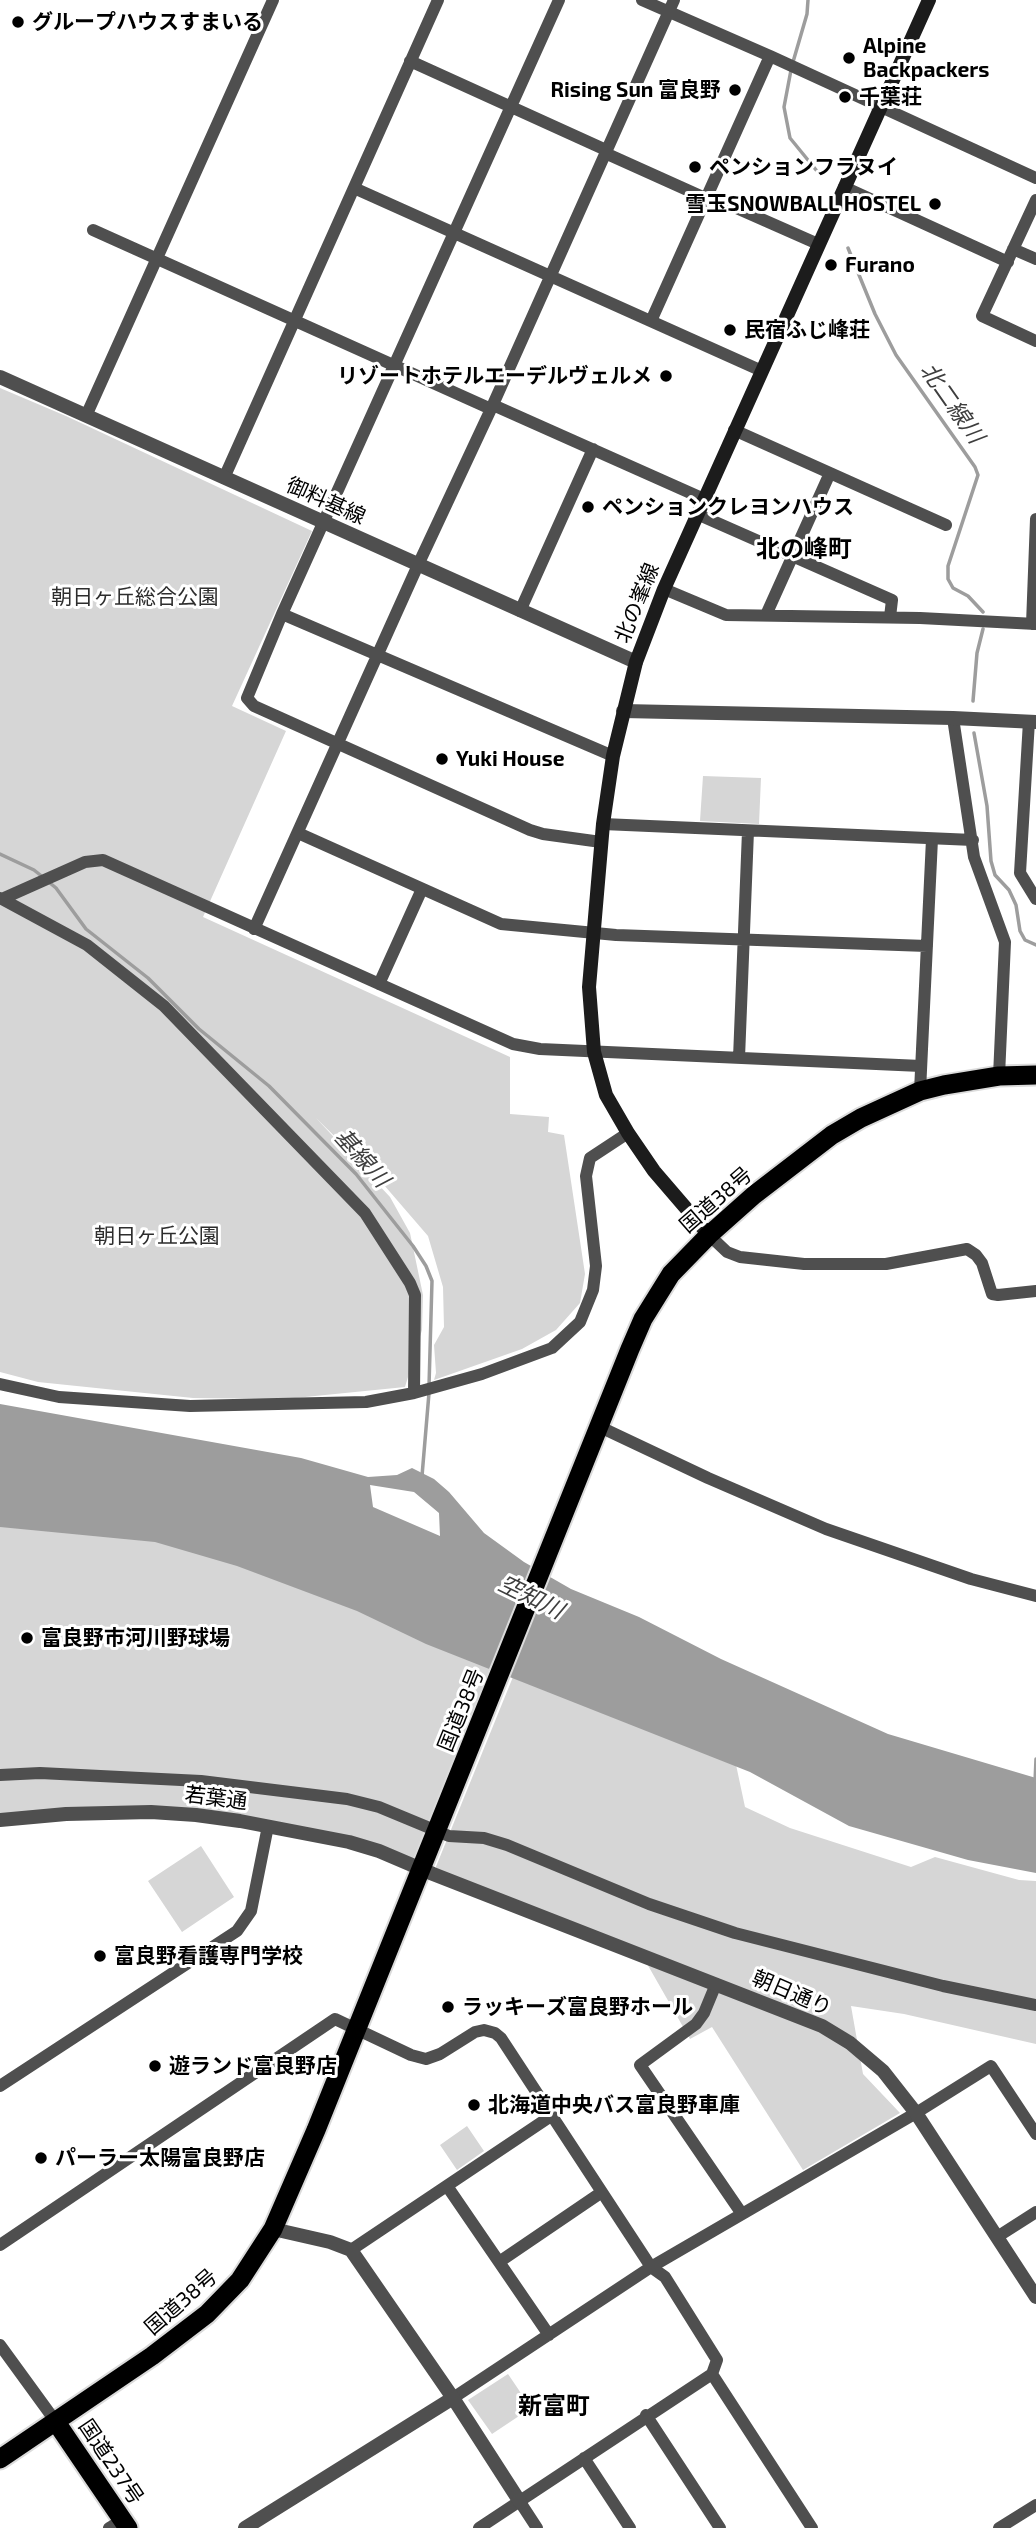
<!DOCTYPE html>
<html>
<head>
<meta charset="utf-8">
<style>
  body { margin:0 }
  canvas { display:block; background:#fff }
</style>
</head>
<body>
<canvas width="1036" height="2528"></canvas>
<script>
const context = document.querySelector('canvas').getContext('2d');
context.lineJoin = 'round';
function fill(path, color) { context.fillStyle = color; context.fill(path, 'evenodd'); }
const toPath = rows => new Path2D(rows.map(r => 'M' + r).join(''));
function strokePath(path, color, width, dash) { context.strokeStyle = color; context.lineWidth = width; context.lineCap = dash ? 'butt' : 'round'; context.setLineDash(dash || []); context.stroke(path); }
function label(font, color, halo, rows, align = 'center') {
  context.font = font + ' "Exo 2","Noto Sans JP",sans-serif'; context.lineWidth = 6; context.setLineDash([]); context.textBaseline = 'middle'; context.strokeStyle = halo; context.fillStyle = color; for (const [text, x, y, turn = 0] of rows) {
    context.save(); context.translate(x, y); context.rotate((+turn || 0) * Math.PI / 180); context.textAlign = isNaN(turn) ? turn : align; if (halo) context.strokeText(text, 0, 0); context.fillText(text, 0, 0); context.restore();
  }
}
const green = toPath([
  [0,388,66,416,312,531,232,706,286,731,203,917,510,1057,510,1114,549,1117,548,1132,564,1135,585,1274,580,1303,556,1330,522,1349,434,1380,436,1373,434,1345,444,1327,443,1287,428,1236,384,1185,316,1118,390,1197,410,1233,423,1295,422,1330,405,1387,285,1399,193,1398,38,1382,0,1372],
  [703,776,761,778,759,824,700,821],
  [0,1516,201,1544,498,1659,413,1865,379,1851,196,1815,0,1820],
  [517,1667,735,1760,745,1807,790,1828,911,1867,935,1857,1019,1880,1036,1881,1036,2044,904,2014,851,2006,863,2074,900,2113,803,2170,712,2027,690,2039,642,1955,433,1874],
  [201,1846,234,1897,182,1932,148,1881],
  [467,2126,484,2151,457,2170,440,2145],
  [508,2374,531,2408,492,2434,468,2400]
]);
const water = toPath([
  [0,1404,301,1458,368,1477,397,1475,412,1468,434,1479,449,1492,484,1533,524,1562,571,1589,639,1617,721,1659,888,1734,1036,1778,1036,1873,968,1860,849,1826,750,1772,426,1644,357,1611,237,1566,155,1542,0,1527],
  [370,1485,414,1492,439,1513,440,1536,373,1507]
]);
const stream = toPath([
  [793,62,807,14,808,0],
  [791,70,784,107,790,138,821,176],
  [848,248,875,314,896,355,975,467,978,475,948,566,948,579,953,588,968,596,983,612],
  [973,701,977,653,983,629],
  [974,733,987,806,991,861,995,875,1009,890,1016,905,1020,931,1025,940,1036,945],
  [0,854,34,870,44,878],
  [50,883,56,888,86,929,148,978,199,1029,269,1086,356,1174,413,1246,426,1266,432,1281,429,1386],
  [422,1476,429,1393],
  [1035,1782,1036,1759]
]);
const minor = toPath([
  [559,0,282,614,247,698,254,706,530,830,543,834,601,842],
  [642,0,770,56,651,321],
  [770,56,1036,178],
  [410,61,606,150],
  [605,153,705,198],
  [844,187,1008,262],
  [354,188,762,371],
  [707,195,818,244],
  [1036,200,982,316,1036,341],
  [93,230,491,409],
  [1013,249,1036,259],
  [493,405,704,499],
  [86,416,273,0],
  [734,430,946,525],
  [224,478,438,0],
  [697,514,892,600,890,617],
  [664,589,726,615,920,618,1036,624],
  [520,611,593,449],
  [282,614,613,756],
  [766,615,830,473],
  [1032,624,1036,519],
  [953,718,974,857,1005,942,999,1076],
  [1029,721,1020,873,1036,899],
  [603,824,973,840],
  [298,833,501,924,616,935,927,946],
  [0,898,87,945,164,1006,365,1213,410,1283,415,1295,414,1393],
  [2,899,85,862,103,860,513,1044,540,1049,921,1066],
  [254,929,418,565,491,409,674,0],
  [379,984,422,889],
  [739,1058,748,831],
  [920,1091,932,839],
  [709,1235,727,1252,740,1257,804,1264,886,1264,967,1249,976,1255,982,1263,992,1294,998,1295,1036,1291],
  [0,1384,59,1397,190,1406,366,1402,414,1393,482,1374,552,1348,580,1322,593,1290,596,1266,586,1176,590,1158,628,1133],
  [600,1427,708,1478,826,1529,971,1579,1036,1596],
  [0,1775,40,1773,201,1781,347,1799,379,1807,449,1836,484,1838,507,1845,649,1904,735,1933,943,1986,1036,2005],
  [716,1984,704,2013,696,2024,640,2065,742,2214],
  [0,2086,237,1931,251,1911,268,1826],
  [447,2186,549,2335],
  [997,2237,1036,2212],
  [0,2245,335,2019,411,2055,426,2059,440,2054,475,2032,484,2030,495,2033,501,2038,651,2267,665,2277,717,2360,712,2374,479,2528],
  [351,2250,551,2116],
  [499,2262,602,2192],
  [0,2345,56,2422],
  [712,2374,812,2528],
  [453,2398,651,2267,916,2113,991,2066,1036,2134],
  [646,2415,720,2528],
  [584,2458,630,2528],
  [520,2502,537,2528],
  [109,2528,122,2520],
  [999,2528,1036,2505]
]);
const tertiary = toPath([
  [0,377,636,662],
  [623,711,953,718,1036,722],
  [0,1820,66,1814,151,1812,196,1815,240,1821,349,1842,379,1851,433,1874,822,2026,850,2043,883,2071,916,2113,1036,2297],
  [273,2229,330,2242,351,2250,453,2398,520,2502],
  [245,2528,453,2398]
]);
const secondary = toPath([
  [709,1235,654,1171,628,1133,606,1095,594,1052,589,987,603,824,613,756,636,662,664,589,929,0]
]);
const trunk = toPath([
  [56,2422,128,2528],
  [0,2459,152,2356,207,2314,240,2280,273,2229,316,2130,630,1349,643,1319,671,1274,709,1235,754,1195,832,1135,861,1118,920,1091,944,1085,999,1076,1036,1075]
]);
const markers = [
  [18,22,7,"#000"],
  [849,58,7,"#000"],
  [735,90,7,"#000"],
  [845,97,7,"#000"],
  [695,167,7,"#000"],
  [935,204,7,"#000"],
  [831,265,7,"#000"],
  [730,330,7,"#000"],
  [666,376,7,"#000"],
  [588,507,7,"#000"],
  [442,759,7,"#000"],
  [27,1638,7,"#000"],
  [100,1956,7,"#000"],
  [448,2007,7,"#000"],
  [155,2066,7,"#000"],
  [474,2105,7,"#000"],
  [41,2158,7,"#000"]
];
const poiNames = [
  ["グループハウスすまいる",32,22],
  ["Alpine",863,46],
  ["Backpackers",863,70],
  ["Rising Sun 富良野",721,90,"right"],
  ["千葉荘",859,97],
  ["ペンションフラヌイ",709,167],
  ["雪玉SNOWBALL HOSTEL",921,204,"right"],
  ["Furano",845,265],
  ["民宿ふじ峰荘",744,330],
  ["リゾートホテルエーデルヴェルメ",652,376,"right"],
  ["ペンションクレヨンハウス",602,507],
  ["Yuki House",456,759],
  ["富良野市河川野球場",41,1638],
  ["富良野看護専門学校",114,1956],
  ["ラッキーズ富良野ホール",462,2007],
  ["遊ランド富良野店",169,2066],
  ["北海道中央バス富良野車庫",488,2105],
  ["パーラー太陽富良野店",55,2158]
];
const streetNames = [
  ["御料基線",326,501,24],
  ["北の峯線",637,603,-68],
  ["国道38号",716,1200,-41],
  ["国道38号",461,1710,-68],
  ["若葉通",216,1798,7],
  ["朝日通り",792,1993,23],
  ["国道38号",181,2302,-41],
  ["国道237号",111,2462,56]
];
const parkNames = [
  ["朝日ヶ丘総合公園",135,597],
  ["朝日ヶ丘公園",157,1236]
];
const waterNames = [
  ["北二線川",952,403,55],
  ["基線川",362,1158,48],
  ["空知川",531,1597,26]
];
const quarterNames = [
  ["北の峰町",804,549],
  ["新富町",554,2406]
];
fill(green, '#d6d6d6');
fill(water, '#9d9d9d');
strokePath(stream, '#9d9d9d', 3.5);
strokePath(trunk, '#dbdbdb', 23);
strokePath(minor, '#4f4f4f', 12);
strokePath(tertiary, '#4f4f4f', 14);
strokePath(secondary, '#1c1c1c', 14);
strokePath(trunk, '#000', 19);
for (const [x, y, r, color] of markers) { const dot = new Path2D(); dot.arc(x, y, r, 0, 2 * Math.PI); context.fillStyle = color; context.fill(dot); strokePath(dot, '#fff', 2.5); }
label('bold 21px', '#000', '#fff', poiNames, 'left');
label('21px', '#000', '#fff', streetNames);
label('21px', '#2d2d2d', '#fff', parkNames);
label('italic 23px', '#3e3e3e', '#fff', waterNames);
label('bold 24px', '#000', '#fff', quarterNames);
</script>
</body>
</html>
